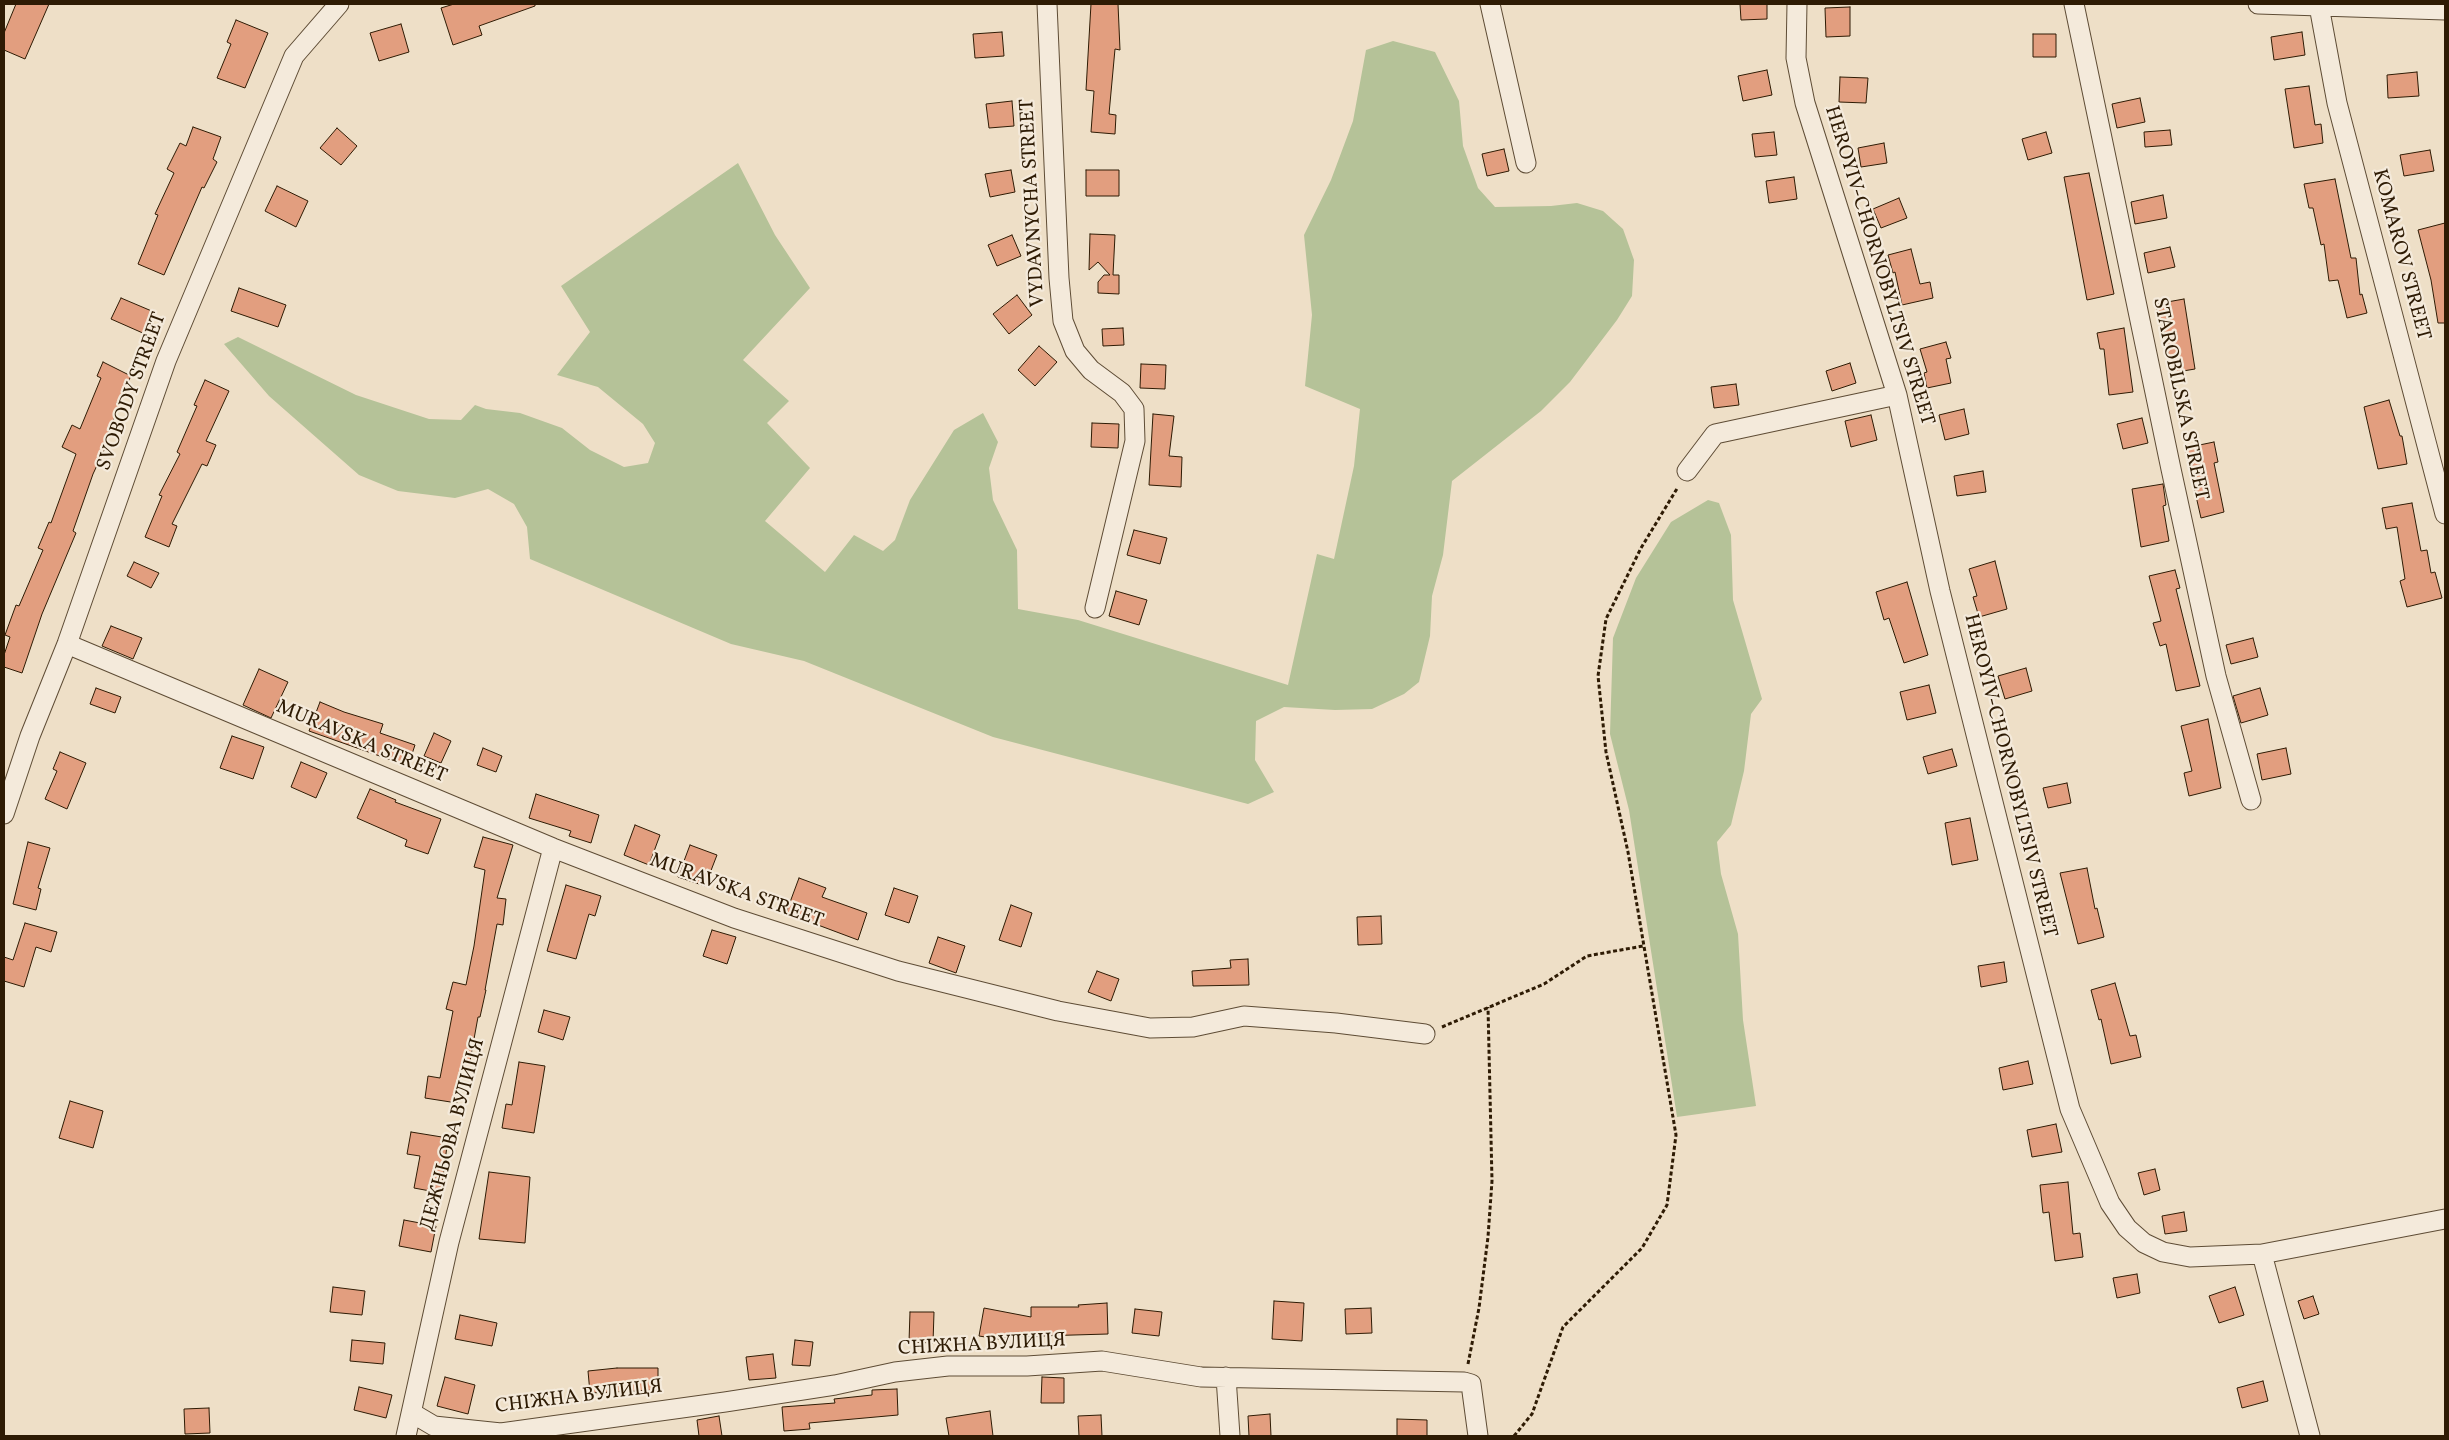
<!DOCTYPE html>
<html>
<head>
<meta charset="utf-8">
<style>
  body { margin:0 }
  #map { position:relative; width:2449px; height:1440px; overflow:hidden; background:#eedfc7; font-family:Vollkorn,serif }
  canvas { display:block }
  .frame { position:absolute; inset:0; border:5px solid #2e1b04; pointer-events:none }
</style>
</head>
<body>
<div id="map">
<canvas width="2449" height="1440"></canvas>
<div class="frame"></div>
</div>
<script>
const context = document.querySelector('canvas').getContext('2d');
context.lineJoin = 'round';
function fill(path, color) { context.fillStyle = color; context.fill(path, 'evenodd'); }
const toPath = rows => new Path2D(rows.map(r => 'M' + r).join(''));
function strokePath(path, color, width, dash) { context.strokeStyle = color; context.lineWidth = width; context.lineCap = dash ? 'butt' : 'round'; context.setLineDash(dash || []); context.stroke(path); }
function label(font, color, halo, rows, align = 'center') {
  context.font = font + ' Vollkorn,serif'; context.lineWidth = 4.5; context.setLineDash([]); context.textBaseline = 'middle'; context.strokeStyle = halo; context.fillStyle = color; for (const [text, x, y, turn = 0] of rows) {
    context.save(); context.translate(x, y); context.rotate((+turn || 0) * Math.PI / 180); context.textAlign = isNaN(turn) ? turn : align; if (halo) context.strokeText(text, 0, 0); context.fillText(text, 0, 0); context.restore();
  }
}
const green = toPath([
  [1393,41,1435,52,1459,101,1463,146,1478,188,1495,207,1551,206,1577,203,1603,211,1623,229,1634,260,1632,296,1617,320,1570,382,1541,411,1452,481,1443,555,1432,596,1430,636,1419,682,1404,694,1372,709,1335,710,1284,707,1256,721,1255,760,1274,792,1248,804,993,737,804,661,731,644,530,559,527,527,514,504,488,489,455,498,398,491,359,475,269,396,224,344,238,337,356,395,429,419,461,420,475,405,486,409,520,413,562,428,590,450,624,467,648,463,655,443,643,424,598,387,557,375,590,332,561,286,738,163,775,235,810,288,743,360,789,401,767,423,810,468,765,521,825,572,854,535,883,551,895,540,910,500,954,430,983,413,998,442,989,468,993,500,1017,550,1018,609,1078,620,1288,685,1317,554,1334,559,1354,466,1360,409,1305,386,1312,315,1304,235,1331,180,1353,121,1366,50],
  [1708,500,1719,503,1731,535,1733,600,1762,699,1751,714,1744,771,1731,825,1717,842,1721,874,1738,934,1743,1020,1756,1106,1677,1117,1629,810,1610,734,1613,638,1636,578,1671,522]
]);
const building = toPath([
  [16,4,49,4,25,59,4,50,4,33,16,4],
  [454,4,535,4,535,6,479,26,482,35,453,45,441,8,454,4],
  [1091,4,1118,4,1120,50,1115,49,1109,114,1116,115,1115,134,1091,132,1094,91,1086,90,1091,4],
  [1740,4,1767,4,1767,19,1741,20,1740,4],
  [1850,7,1850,36,1826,37,1825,8,1850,7],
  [236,20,268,33,245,88,217,78,231,44,227,42,236,20],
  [401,24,409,52,379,61,370,33,401,24],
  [1002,32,1004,56,975,58,973,34,1002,32],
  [2302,32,2305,55,2274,60,2271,37,2302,32],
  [2033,34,2056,34,2056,57,2033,57,2033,34],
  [1767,70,1772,95,1743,101,1738,76,1767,70],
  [2417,72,2419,96,2388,98,2387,75,2417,72],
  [1840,77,1868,78,1866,103,1839,102,1840,77],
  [2309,86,2315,125,2321,124,2323,143,2294,148,2285,89,2309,86],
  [2140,98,2145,122,2117,128,2112,104,2140,98],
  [1012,101,1014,126,989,128,986,104,1012,101],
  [193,127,221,137,213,159,217,162,204,188,202,187,164,275,138,264,158,215,155,214,174,173,167,169,180,143,186,146,193,127],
  [337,128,357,146,341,165,320,148,337,128],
  [2170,130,2172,145,2145,147,2144,132,2170,130],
  [1774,132,1777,155,1755,157,1752,134,1774,132],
  [2046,132,2052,153,2028,160,2022,139,2046,132],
  [1884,143,1887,163,1861,167,1858,148,1884,143],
  [1504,149,1509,171,1487,176,1482,154,1504,149],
  [2430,150,2434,171,2404,176,2400,155,2430,150],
  [1011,170,1015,192,990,197,985,174,1011,170],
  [1086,170,1119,170,1119,196,1086,196,1086,170],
  [2089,173,2114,294,2087,300,2064,177,2089,173],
  [1794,177,1797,199,1769,203,1766,181,1794,177],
  [2335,179,2351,258,2356,258,2360,295,2362,294,2367,313,2347,318,2338,280,2329,281,2324,244,2321,245,2313,208,2309,208,2304,184,2335,179],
  [277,186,308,201,296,227,265,211,277,186],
  [2163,195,2167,218,2135,224,2131,202,2163,195],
  [1899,198,1907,218,1881,228,1873,209,1899,198],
  [2445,223,2445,323,2438,323,2431,280,2418,230,2445,223],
  [1090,234,1115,235,1113,275,1119,275,1119,294,1098,293,1098,282,1104,275,1110,275,1098,262,1089,270,1090,234],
  [1012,235,1021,256,997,266,988,245,1012,235],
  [2170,247,2175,267,2148,273,2144,253,2170,247],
  [1911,249,1920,284,1930,282,1933,298,1902,305,1895,272,1893,273,1888,255,1911,249],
  [239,288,286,305,278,327,231,311,239,288],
  [1017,295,1032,315,1009,334,993,314,1017,295],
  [121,298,154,312,145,334,111,319,121,298],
  [2184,299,2195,369,2171,373,2163,322,2159,322,2156,304,2184,299],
  [1123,328,1124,345,1103,346,1102,329,1123,328],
  [2124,328,2133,392,2109,395,2104,349,2100,349,2097,333,2124,328],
  [1946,342,1951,358,1946,359,1951,383,1927,388,1924,373,1927,372,1920,349,1946,342],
  [1039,346,1057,362,1035,386,1018,370,1039,346],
  [103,362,131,376,117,403,120,405,105,440,108,442,93,474,73,531,76,533,42,614,22,673,4,667,4,655,10,637,5,635,16,605,19,606,43,550,38,548,49,522,51,523,76,454,62,447,72,425,80,429,101,378,97,376,103,362],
  [1850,363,1856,383,1832,391,1826,371,1850,363],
  [1141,364,1166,365,1165,389,1140,388,1141,364],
  [205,380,229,391,206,441,216,445,207,466,202,464,172,524,177,526,169,547,145,537,162,496,159,495,180,454,177,452,197,406,194,405,205,380],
  [1736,384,1739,405,1714,408,1711,387,1736,384],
  [2389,400,2400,436,2402,436,2407,464,2378,469,2364,407,2389,400],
  [1964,409,1969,434,1945,440,1939,415,1964,409],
  [1153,414,1174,416,1169,456,1182,457,1181,487,1149,485,1153,414],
  [1871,415,1877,440,1851,447,1845,421,1871,415],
  [2142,418,2148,443,2123,449,2117,424,2142,418],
  [1092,423,1119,424,1118,448,1091,447,1092,423],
  [2214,442,2218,462,2214,463,2224,512,2201,518,2185,448,2214,442],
  [1983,471,1986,492,1957,496,1954,476,1983,471],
  [2163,484,2166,505,2163,506,2169,541,2141,547,2132,489,2163,484],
  [2412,503,2421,551,2427,550,2431,573,2435,572,2442,598,2407,607,2400,581,2405,579,2397,527,2386,529,2382,508,2412,503],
  [1134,530,1167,538,1160,564,1127,555,1134,530],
  [1995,561,2007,609,1979,617,1973,597,1977,596,1969,569,1995,561],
  [134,562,159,573,151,588,127,576,134,562],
  [2175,570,2180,588,2176,589,2200,686,2176,691,2166,644,2160,646,2153,623,2161,621,2149,576,2175,570],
  [1907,582,1928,655,1904,663,1889,618,1884,620,1876,592,1907,582],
  [1116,591,1147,600,1139,625,1109,616,1116,591],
  [111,626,142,638,133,659,102,646,111,626],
  [2253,638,2258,657,2231,664,2226,645,2253,638],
  [2026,668,2032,691,2005,699,1998,676,2026,668],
  [259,669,288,682,271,718,243,705,259,669],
  [1929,685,1936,713,1907,720,1900,692,1929,685],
  [96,688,121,697,115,713,90,704,96,688],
  [2260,688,2268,715,2241,723,2233,696,2260,688],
  [320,702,344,712,383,724,380,733,415,745,408,766,309,731,320,702],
  [2208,719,2221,788,2189,796,2184,773,2192,771,2181,726,2208,719],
  [434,733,451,741,441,763,424,756,434,733],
  [232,736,264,747,253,779,220,768,232,736],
  [483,748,502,756,496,772,477,765,483,748],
  [2286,748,2291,774,2262,780,2257,754,2286,748],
  [1952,749,1957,766,1928,774,1923,757,1952,749],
  [60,752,86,763,67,809,45,799,57,771,53,769,60,752],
  [301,762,327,773,316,798,291,787,301,762],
  [2067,783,2071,803,2048,808,2043,788,2067,783],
  [370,789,396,800,395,802,441,819,428,854,405,846,407,840,357,818,370,789],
  [536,794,599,815,591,843,569,836,571,831,529,818,536,794],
  [1970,818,1978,860,1952,865,1945,823,1970,818],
  [635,825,660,835,649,865,624,855,635,825],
  [483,837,513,845,497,898,506,899,503,925,497,924,485,990,486,990,480,1017,478,1017,470,1061,463,1060,457,1103,425,1098,428,1076,440,1078,453,1011,446,1009,453,982,466,985,474,946,485,870,474,867,483,837],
  [28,842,50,848,38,888,41,889,36,910,13,904,28,842],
  [690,845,717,855,705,886,678,877,690,845],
  [2087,868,2095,909,2097,908,2104,937,2078,944,2060,873,2087,868],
  [799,878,826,888,822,897,867,913,858,940,786,913,799,878],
  [566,885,601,896,595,916,589,914,576,959,547,951,566,885],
  [894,888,918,896,909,923,885,915,894,888],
  [1011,905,1032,913,1021,947,999,940,1011,905],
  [1381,916,1382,944,1358,945,1357,917,1381,916],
  [25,923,57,932,51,952,36,947,24,987,4,981,4,957,13,960,25,923],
  [712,930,736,937,727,964,703,956,712,930],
  [938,937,965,946,956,973,929,963,938,937],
  [1248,959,1249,985,1193,986,1192,971,1231,968,1230,960,1248,959],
  [2004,962,2007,982,1981,987,1978,966,2004,962],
  [1097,971,1119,979,1111,1001,1088,992,1097,971],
  [2115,983,2130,1036,2136,1035,2141,1057,2111,1064,2101,1019,2099,1020,2091,990,2115,983],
  [544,1010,570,1017,563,1040,538,1032,544,1010],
  [2028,1061,2033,1084,2003,1090,1999,1068,2028,1061],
  [519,1062,545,1066,534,1133,502,1128,506,1104,512,1105,519,1062],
  [70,1101,103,1111,93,1148,59,1138,70,1101],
  [2056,1124,2062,1152,2032,1157,2027,1130,2056,1124],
  [411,1132,448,1138,441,1193,414,1188,420,1156,407,1154,411,1132],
  [2155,1169,2160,1190,2144,1195,2138,1173,2155,1169],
  [489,1172,530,1177,525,1243,479,1239,489,1172],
  [2068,1182,2073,1234,2080,1233,2083,1257,2055,1261,2049,1212,2043,1213,2040,1185,2068,1182],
  [2184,1212,2187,1231,2165,1234,2162,1216,2184,1212],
  [404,1220,436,1226,431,1252,399,1246,404,1220],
  [2137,1274,2140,1293,2117,1298,2113,1278,2137,1274],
  [333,1287,365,1291,362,1315,330,1312,333,1287],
  [2235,1287,2244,1315,2219,1323,2209,1296,2235,1287],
  [2313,1296,2319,1314,2304,1319,2298,1301,2313,1296],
  [1274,1301,1304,1303,1302,1341,1272,1339,1274,1301],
  [1107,1303,1108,1334,1005,1337,1004,1340,979,1336,984,1308,1031,1317,1031,1307,1079,1307,1078,1305,1107,1303],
  [1371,1308,1372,1333,1346,1334,1345,1309,1371,1308],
  [1135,1309,1162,1312,1159,1336,1132,1333,1135,1309],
  [910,1312,934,1312,933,1343,909,1342,910,1312],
  [460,1315,497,1323,492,1346,455,1339,460,1315],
  [352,1340,385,1343,383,1364,350,1361,352,1340],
  [795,1340,813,1342,810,1366,792,1365,795,1340],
  [773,1354,776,1378,749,1380,746,1357,773,1354],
  [617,1368,658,1368,658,1390,590,1393,588,1371,617,1368],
  [445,1377,475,1385,468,1414,437,1406,445,1377],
  [1042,1377,1064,1378,1064,1403,1041,1403,1042,1377],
  [2263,1381,2268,1401,2242,1408,2237,1388,2263,1381],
  [359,1387,392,1395,386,1418,354,1410,359,1387],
  [897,1389,898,1415,809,1423,810,1429,784,1431,782,1407,835,1403,834,1399,872,1395,872,1390,897,1389],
  [209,1408,210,1433,185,1434,184,1409,209,1408],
  [990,1411,993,1436,949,1436,946,1418,990,1411],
  [1270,1414,1271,1436,1249,1436,1248,1416,1270,1414],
  [1101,1415,1102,1436,1079,1436,1078,1416,1101,1415],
  [719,1416,722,1436,699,1436,697,1420,719,1416],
  [1397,1419,1427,1420,1427,1436,1397,1436,1397,1419]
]);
const path = toPath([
  [1442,1027,1544,984,1587,956,1643,946],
  [1468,1364,1479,1308,1488,1237,1492,1181,1488,1007],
  [1514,1436,1532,1414,1563,1327,1642,1248,1667,1205,1676,1135,1628,852,1606,752,1598,676,1606,619,1641,548,1678,487]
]);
const minor = toPath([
  [1047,4,1059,278,1063,321,1075,351,1091,370,1122,393,1134,409,1135,441,1095,608],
  [1490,4,1526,163],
  [1797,4,1796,58,1805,103,1897,395,1940,591,2070,1109,2110,1203,2127,1228,2144,1243,2163,1252,2190,1257,2262,1254,2310,1436],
  [2074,4,2171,469,2216,676,2251,800],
  [2258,4,2445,10],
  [2319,6,2337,103,2445,514],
  [1687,471,1715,434,1897,395],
  [67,644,553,848,734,918,898,971,1058,1011,1150,1028,1193,1027,1244,1016,1336,1023,1425,1034],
  [4,814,30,736,67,644,166,361,294,56,339,4],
  [2262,1254,2445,1219],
  [1226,1377,1230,1436],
  [412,1413,434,1426,501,1433,725,1402,835,1385,895,1372,948,1366,1027,1366,1102,1361,1201,1377,1464,1382,1471,1384,1478,1436],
  [406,1436,449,1242,553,848]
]);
const streetNames = [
  ["VYDAVNYCHA STREET",1034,203,-93],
  ["KOMAROV STREET",2400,255,75],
  ["HEROYIV-CHORNOBYLTSIV STREET",1878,266,73],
  ["SVOBODY STREET",133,392,-70],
  ["STAROBILSKA STREET",2179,399,78],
  ["MURAVSKA STREET",361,743,23],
  ["HEROYIV-CHORNOBYLTSIV STREET",2009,776,76],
  ["MURAVSKA STREET",736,892,20],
  ["ДЕЖНЬОВА ВУЛИЦЯ",454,1135,-75],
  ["СНІЖНА ВУЛИЦЯ",982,1346,-3],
  ["СНІЖНА ВУЛИЦЯ",579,1398,-7]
];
fill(green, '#b5c298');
fill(building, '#e29e7f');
strokePath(building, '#2e1b04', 1);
strokePath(minor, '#5e4c35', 21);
strokePath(path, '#2e1b04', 3, [4, 2.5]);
strokePath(minor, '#f4eadb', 19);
label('20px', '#2e1b04', '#f4eadb', streetNames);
</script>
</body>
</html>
